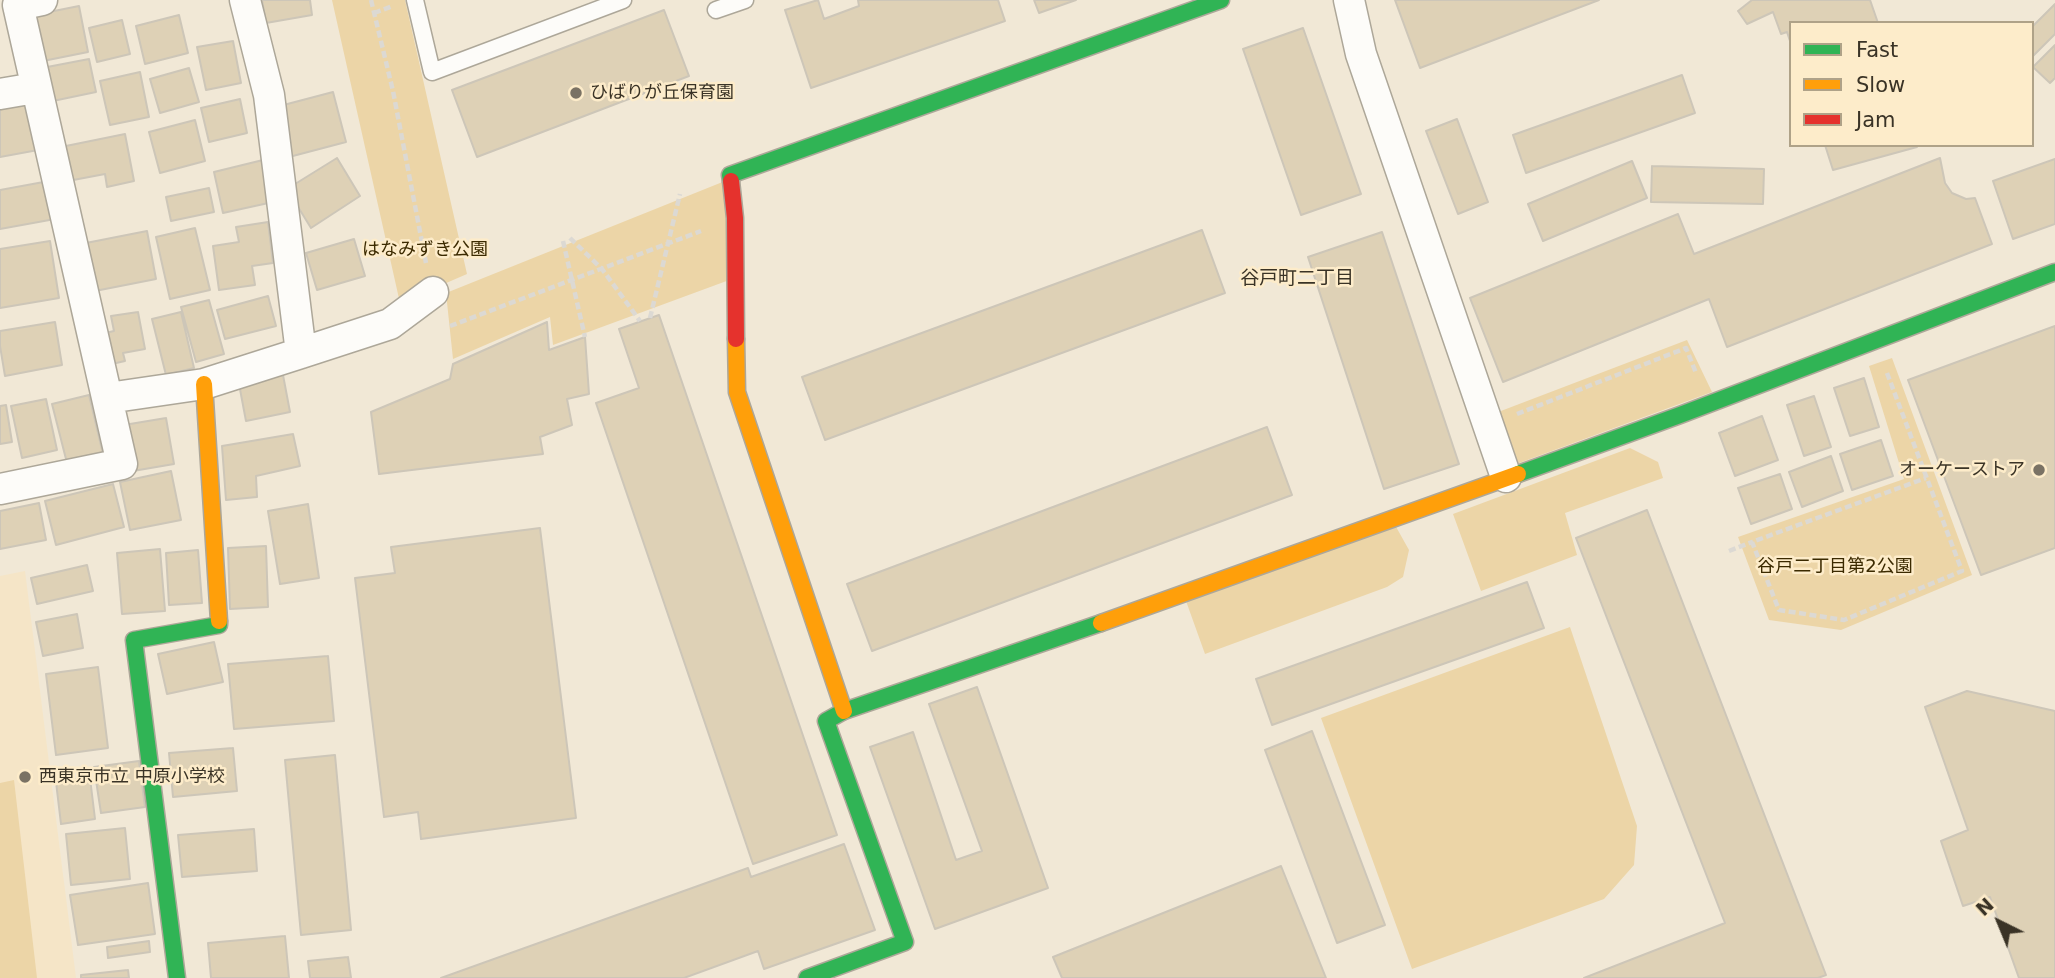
<!DOCTYPE html>
<html>
<head>
<meta charset="utf-8">
<style>
  body { margin:0 }
  #map { position:relative; width:2055px; height:978px; overflow:hidden; background:#f1e8d6; font-family:"DejaVu Sans",sans-serif }
  canvas { display:block }
  .legend { position:absolute; left:1789px; top:21px; width:245px; height:126px; box-sizing:border-box; background:#fdecca; border:2px solid #afa288; margin:0; padding:9px 12px; list-style:none; font-size:21px; color:#3a3326 }
  .legend li { display:flex; align-items:center; gap:14px; height:35px }
  .legend b { width:35px; border:2px solid #afa288 }
  .north { position:absolute; left:1964px; top:887px; width:70px; height:70px; -webkit-text-stroke:5px #fdecca; paint-order:stroke; rotate:317deg; font-size:19px; font-weight:700; line-height:28px; text-align:center; color:#3a3326 }
  .north::after { content:''; display:block; margin:auto; width:24px; height:32px; background:#3a3326; clip-path:polygon(50% 0,100% 100%,50% 72%,0 100%) }
</style>
</head>
<body>
<div id="map">
<canvas width="2055" height="978"></canvas>
<ul class="legend">
<li><b style="height:9px;background:#30b455"></b>Fast</li>
<li><b style="height:9px;background:#ff9f0a"></b>Slow</li>
<li><b style="height:9px;background:#e5322d"></b>Jam</li>
</ul>
<div class="north">N</div>
</div>
<script>
const context = document.querySelector('canvas').getContext('2d');
context.lineJoin = 'round';
function fill(path, color) { context.fillStyle = color; context.fill(path, 'evenodd'); }
const toPath = rows => new Path2D(rows.map(r => 'M' + r).join(''));
function strokePath(path, color, width, dash) { context.strokeStyle = color; context.lineWidth = width; context.lineCap = dash ? 'butt' : 'round'; context.setLineDash(dash || []); context.stroke(path); }
function label(font, color, halo, rows, align = 'center') {
  context.font = font + ' "DejaVu Sans","Noto Sans JP",sans-serif'; context.lineWidth = 5; context.setLineDash([]); context.textBaseline = 'middle'; context.strokeStyle = halo; context.fillStyle = color; for (const [text, x, y, turn = 0] of rows) {
    context.save(); context.translate(x, y); context.rotate((+turn || 0) * Math.PI / 180); context.textAlign = isNaN(turn) ? turn : align; if (halo) context.strokeText(text, 0, 0); context.fillText(text, 0, 0); context.restore();
  }
}
const built = toPath([
  [25,571,76,978,0,978,0,576]
]);
const green = toPath([
  [332,0,405,0,467,274,400,303],
  [730,179,732,279,553,345,550,317,453,359,446,293],
  [1687,340,1712,392,1511,466,1493,414],
  [1892,358,1972,575,1841,630,1769,620,1738,537,1904,479,1869,366],
  [1630,448,1658,462,1663,478,1565,513,1577,555,1481,591,1453,514],
  [1395,525,1409,550,1403,577,1387,587,1205,654,1186,601],
  [1570,627,1637,826,1634,865,1604,899,1412,969,1321,718],
  [14,780,37,978,0,978,0,783]
]);
const building = toPath([
  [262,0,310,0,312,15,266,23,262,0],
  [818,0,824,19,859,6,858,0,998,0,1005,21,811,88,785,10,818,0],
  [1034,0,1076,0,1039,13,1034,0],
  [1395,0,1599,0,1420,68,1395,0],
  [1752,0,1870,0,1878,23,1791,23,1791,44,1787,32,1781,34,1773,12,1747,24,1738,11,1752,0],
  [2055,4,2055,34,2032,57,2032,27,2055,4],
  [79,6,88,52,38,62,29,16,79,6],
  [664,10,689,76,477,157,452,90,664,10],
  [179,15,188,53,145,64,136,26,179,15],
  [122,20,130,54,97,62,89,28,122,20],
  [1303,28,1361,194,1301,215,1243,49,1303,28],
  [233,41,241,83,206,90,197,47,233,41],
  [2055,45,2055,78,2050,83,2033,67,2055,45],
  [89,59,96,92,48,102,42,68,89,59],
  [189,68,199,102,160,113,150,79,189,68],
  [140,72,149,117,110,125,100,81,140,72],
  [1682,75,1695,113,1526,173,1513,135,1682,75],
  [333,92,346,142,289,157,276,107,333,92],
  [240,99,247,133,209,142,201,108,240,99],
  [30,102,38,150,0,157,0,107,30,102],
  [1457,119,1488,202,1458,214,1426,131,1457,119],
  [195,120,205,161,160,173,149,132,195,120],
  [125,134,134,181,107,187,105,174,68,181,61,147,125,134],
  [1825,145,1917,145,1917,147,1833,170,1825,145],
  [337,158,360,196,311,228,287,189,337,158],
  [1940,158,1945,183,1952,193,1966,199,1975,198,1992,244,1727,347,1709,299,1503,382,1470,298,1678,214,1694,254,1940,158],
  [2055,159,2055,224,2013,239,1993,181,2055,159],
  [263,160,273,202,223,213,214,172,263,160],
  [1632,161,1647,198,1543,241,1528,204,1632,161],
  [1652,166,1764,169,1763,204,1651,202,1652,166],
  [49,181,55,219,0,229,0,190,49,181],
  [209,188,214,212,171,221,166,197,209,188],
  [268,222,273,263,252,266,255,285,219,290,213,246,239,242,236,227,268,222],
  [195,228,210,290,170,299,156,237,195,228],
  [1202,230,1225,293,825,440,802,377,1202,230],
  [147,231,156,279,95,291,86,243,147,231],
  [1382,232,1459,464,1384,489,1308,257,1382,232],
  [354,239,365,276,317,290,306,253,354,239],
  [50,241,59,298,0,308,0,249,50,241],
  [268,296,276,326,225,339,217,310,268,296],
  [209,300,224,354,196,362,181,307,209,300],
  [138,312,145,349,123,353,125,361,103,366,97,335,114,331,111,316,138,312],
  [181,312,194,368,166,375,152,319,181,312],
  [659,315,837,835,753,864,596,403,639,388,619,329,659,315],
  [55,322,62,365,5,376,0,346,0,331,55,322],
  [547,322,549,350,585,337,589,394,567,399,572,425,540,437,543,454,379,474,371,412,450,379,453,364,547,322],
  [2055,326,2055,548,1981,575,1908,380,2055,326],
  [283,375,290,412,246,421,239,384,283,375],
  [1864,378,1879,427,1850,436,1834,388,1864,378],
  [89,395,103,454,67,463,52,404,89,395],
  [1814,396,1831,447,1804,456,1787,405,1814,396],
  [46,399,57,450,22,458,11,406,46,399],
  [6,405,12,442,0,444,0,406,6,405],
  [1762,416,1778,460,1735,476,1719,433,1762,416],
  [166,418,174,464,133,471,124,425,166,418],
  [1267,427,1292,495,872,651,847,584,1267,427],
  [293,434,300,466,256,476,257,497,226,500,222,446,293,434],
  [1881,440,1893,476,1852,490,1840,454,1881,440],
  [1831,456,1843,491,1802,507,1789,472,1831,456],
  [171,471,181,520,130,530,120,482,171,471],
  [1780,474,1792,509,1751,524,1738,488,1780,474],
  [113,484,124,527,56,545,45,501,113,484],
  [39,503,46,540,0,549,0,511,39,503],
  [308,504,319,578,280,584,268,511,308,504],
  [1647,510,1826,975,1818,978,1584,978,1725,923,1576,538,1647,510],
  [540,528,576,818,421,839,418,812,384,817,355,578,395,573,391,547,540,528],
  [266,546,268,607,230,609,228,548,266,546],
  [160,549,165,611,122,614,117,553,160,549],
  [198,550,202,603,169,605,166,553,198,550],
  [87,565,93,591,37,604,31,578,87,565],
  [1527,582,1544,628,1272,725,1256,679,1527,582],
  [77,614,83,648,43,656,36,622,77,614],
  [214,642,223,682,167,694,158,654,214,642],
  [328,656,334,721,234,729,228,664,328,656],
  [98,667,108,748,56,755,46,674,98,667],
  [977,687,1048,888,935,929,870,747,913,732,956,860,982,851,929,704,977,687],
  [1967,691,2055,711,2055,978,2019,978,1990,897,1963,906,1941,841,1968,830,1925,707,1967,691],
  [1312,731,1385,925,1337,943,1265,750,1312,731],
  [233,748,237,791,173,797,169,753,233,748],
  [335,755,351,930,301,935,285,760,335,755],
  [139,761,145,807,101,813,94,767,139,761],
  [90,778,95,819,61,824,56,782,90,778],
  [125,828,130,879,71,885,66,834,125,828],
  [254,829,257,871,182,877,178,835,254,829],
  [844,844,875,930,764,969,758,951,684,978,441,978,748,868,751,877,844,844],
  [1281,866,1326,978,1062,978,1053,957,1281,866],
  [148,883,155,934,78,945,70,895,148,883],
  [285,936,289,978,211,978,208,943,285,936],
  [149,941,150,952,108,958,107,947,149,941],
  [348,957,351,978,310,978,308,961,348,957],
  [128,970,129,978,81,978,81,975,128,970]
]);
const path = toPath([
  [371,0,393,91,426,263],
  [374,13,393,6],
  [570,238,602,269,640,321],
  [563,241,585,337],
  [650,318,680,194],
  [450,326,701,231],
  [1887,373,1962,571,1844,620,1779,610,1752,542,1926,478],
  [1517,414,1686,348,1696,373],
  [1729,551,1752,542]
]);
const lane = toPath([
  [415,0,432,72,623,0],
  [716,10,745,0]
]);
const street = toPath([
  [245,0,269,95,301,353],
  [1349,0,1361,54,1506,477],
  [0,94,35,88],
  [108,398,204,384,301,353,390,324,433,292],
  [0,489,122,464,18,5,42,0]
]);
const fast = toPath([
  [731,181,730,175,1221,0],
  [1518,474,1680,415,2055,272],
  [177,978,134,640,219,625,219,621],
  [807,978,905,942,826,721,844,711,1101,623]
]);
const slow = toPath([
  [736,339,737,392,844,711],
  [204,384,219,621],
  [1101,623,1518,474]
]);
const jam = toPath([
  [731,181,735,218,736,339]
]);
const markers = [
  [576,93,7,"#7a7264"],
  [2039,470,7,"#7a7264"],
  [25,777,7,"#7a7264"]
];
const poiNames = [
  ["ひばりが丘保育園",590,93],
  ["オーケーストア",2025,470,"right"],
  ["西東京市立 中原小学校",39,777]
];
const parkNames = [
  ["はなみずき公園",425,250],
  ["谷戸二丁目第2公園",1835,567]
];
const neighbourhoodNames = [
  ["谷戸町二丁目",1297,279]
];
fill(built, '#f5e5c7');
fill(green, '#ecd5a7');
fill(building, '#ded1b6');
strokePath(building, '#cdc6b8', 2);
strokePath(lane, '#ada799', 19);
strokePath(street, '#ada799', 33);
strokePath(fast, '#ada799', 19);
strokePath(slow, '#ada799', 19);
strokePath(jam, '#ada799', 19);
strokePath(path, '#dcd9d3', 4.5, [7, 3.5]);
strokePath(lane, '#fdfcf9', 16);
strokePath(street, '#fdfcf9', 30);
strokePath(fast, '#30b455', 16);
strokePath(slow, '#ff9f0a', 16);
strokePath(jam, '#e5322d', 16);
for (const [x, y, r, color] of markers) { const dot = new Path2D(); dot.arc(x, y, r, 0, 2 * Math.PI); context.fillStyle = color; context.fill(dot); strokePath(dot, '#fdecca', 2.5); }
label('18px', '#3a3326', '#fdecca', poiNames, 'left');
label('18px', '#3b2a00', '#fdecca', parkNames);
label('19px', '#3a3326', '#fdecca', neighbourhoodNames);
</script>
</body>
</html>
